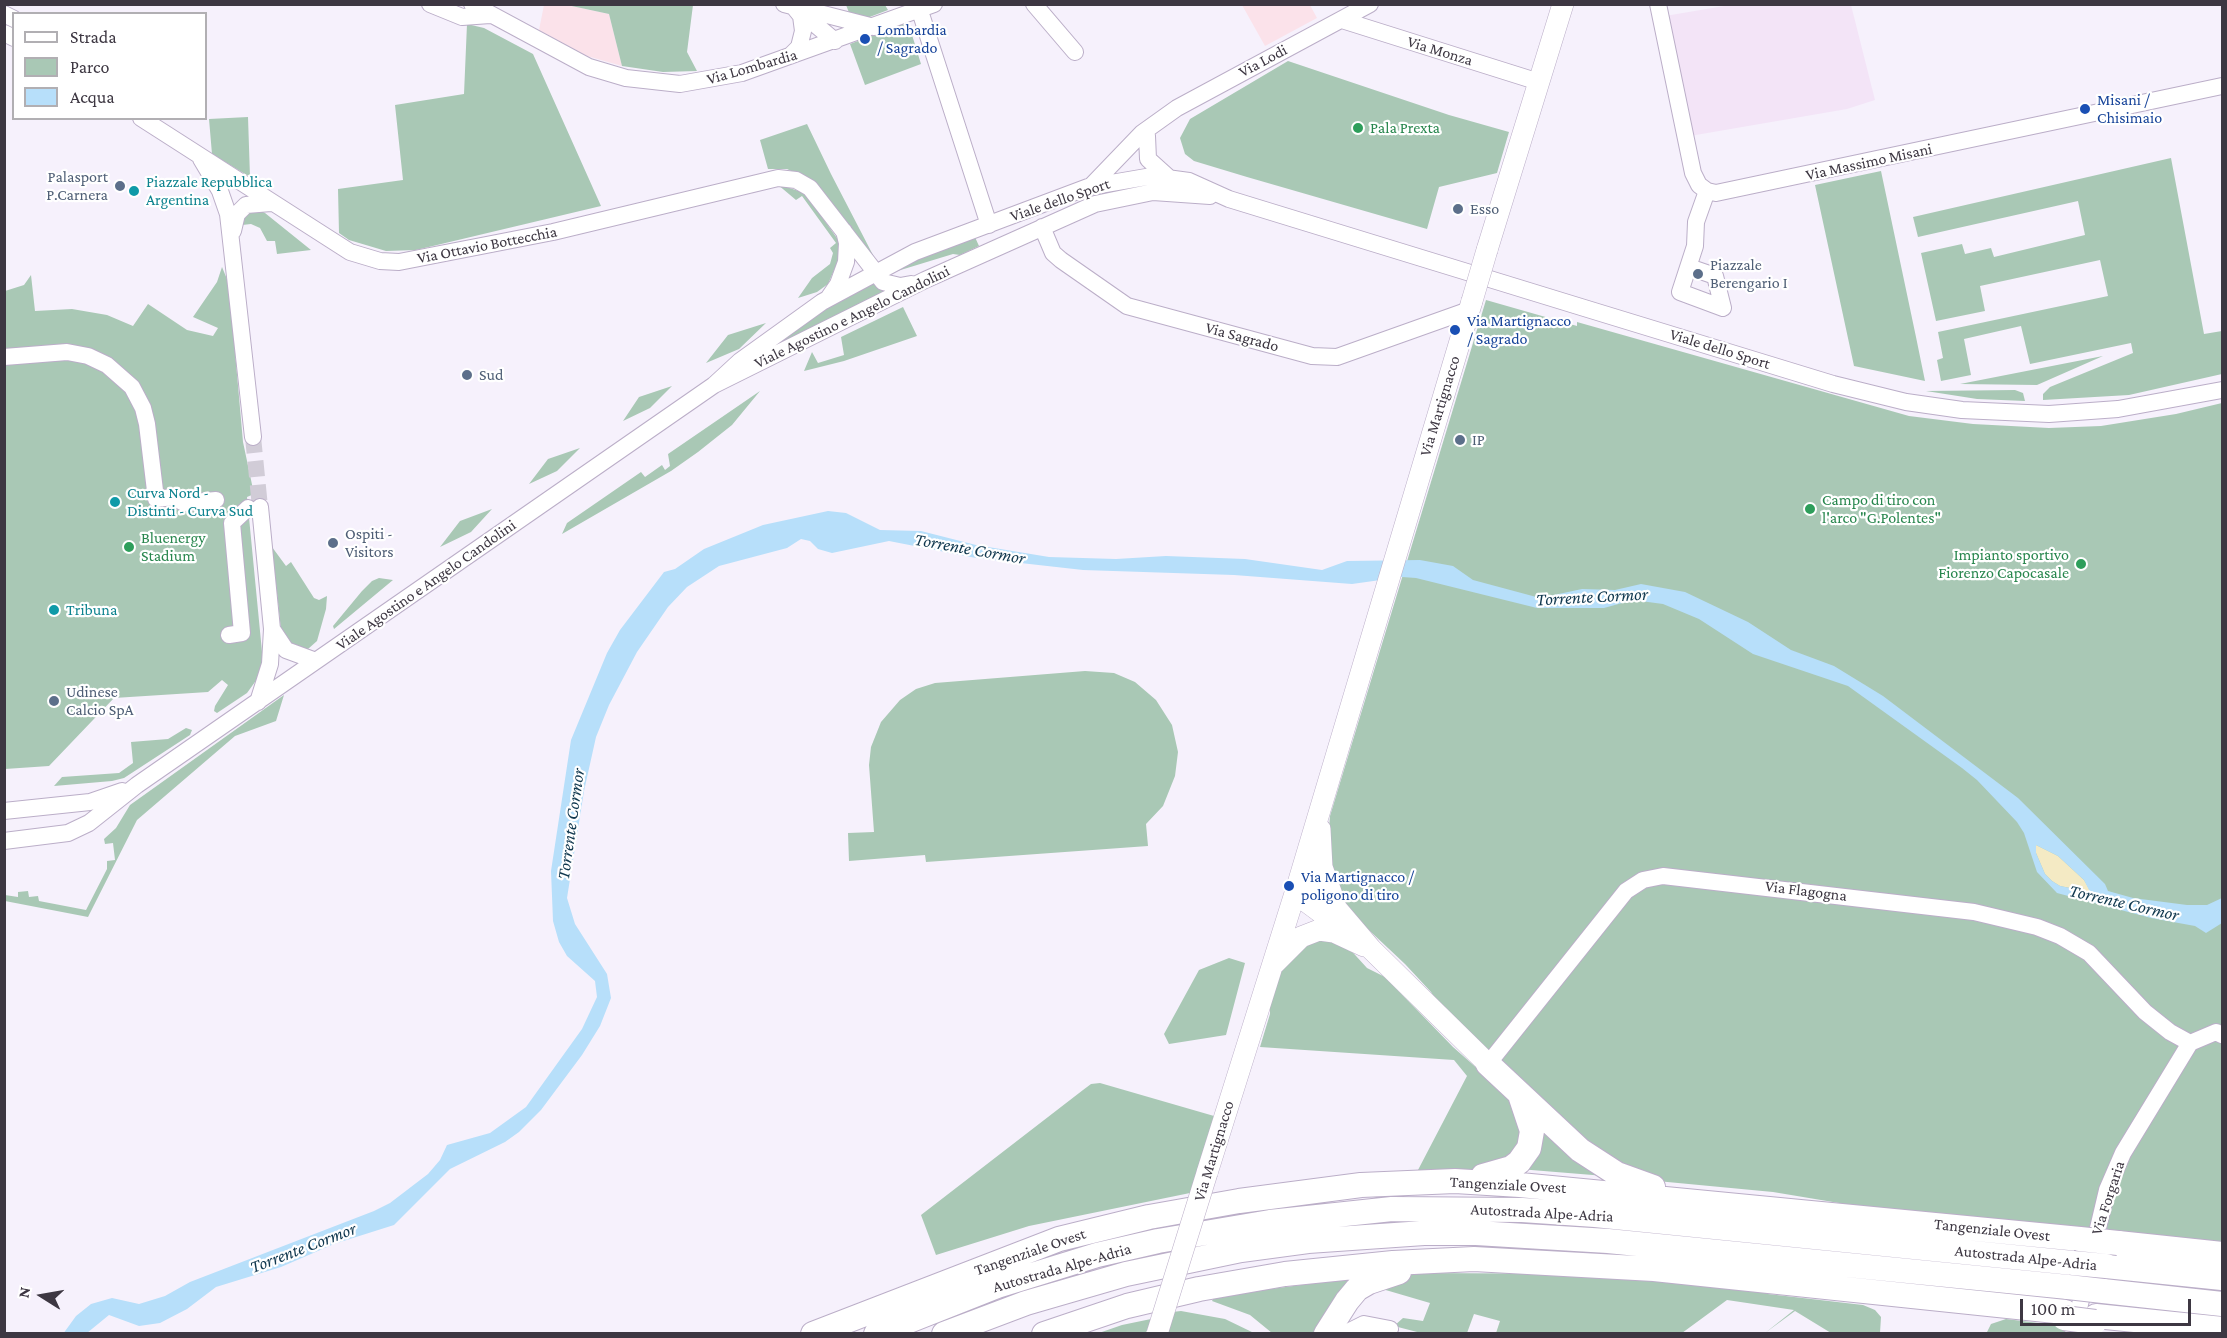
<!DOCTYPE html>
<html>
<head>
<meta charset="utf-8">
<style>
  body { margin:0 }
  #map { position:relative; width:2227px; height:1338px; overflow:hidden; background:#f6f1fc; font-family:"Crimson Pro",serif }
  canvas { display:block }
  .frame { position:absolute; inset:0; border:6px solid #3d3742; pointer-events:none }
  .legend { position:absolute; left:12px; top:12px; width:195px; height:108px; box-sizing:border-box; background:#fff; border:2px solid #b1afb3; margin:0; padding:8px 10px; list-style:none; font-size:18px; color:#3d3742 }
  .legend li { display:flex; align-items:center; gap:12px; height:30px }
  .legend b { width:30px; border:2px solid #b1afb3 }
  .north { position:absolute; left:12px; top:1266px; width:60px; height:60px; -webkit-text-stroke:4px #fff; paint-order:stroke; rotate:281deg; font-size:16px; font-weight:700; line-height:24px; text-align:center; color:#3d3742 }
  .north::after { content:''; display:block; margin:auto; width:21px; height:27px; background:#3d3742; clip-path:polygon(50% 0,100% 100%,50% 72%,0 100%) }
  .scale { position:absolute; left:2020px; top:1299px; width:171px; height:27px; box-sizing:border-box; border:3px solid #3d3742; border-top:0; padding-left:8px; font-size:18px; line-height:21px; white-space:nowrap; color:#3d3742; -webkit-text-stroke:4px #fff; paint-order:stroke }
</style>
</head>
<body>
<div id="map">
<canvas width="2227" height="1338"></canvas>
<div class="frame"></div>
<ul class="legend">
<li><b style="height:8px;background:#fff"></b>Strada</li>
<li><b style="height:16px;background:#a9c8b5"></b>Parco</li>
<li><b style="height:16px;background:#b7dffa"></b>Acqua</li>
</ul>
<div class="north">N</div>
<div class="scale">100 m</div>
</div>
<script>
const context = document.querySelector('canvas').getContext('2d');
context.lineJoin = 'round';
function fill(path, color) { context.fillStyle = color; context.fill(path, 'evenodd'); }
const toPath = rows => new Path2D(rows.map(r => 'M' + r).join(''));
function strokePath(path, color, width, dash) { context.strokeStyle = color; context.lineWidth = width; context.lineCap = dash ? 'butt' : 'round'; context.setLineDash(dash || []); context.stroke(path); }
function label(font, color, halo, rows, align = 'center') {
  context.font = font + ' "Crimson Pro",serif'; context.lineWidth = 4.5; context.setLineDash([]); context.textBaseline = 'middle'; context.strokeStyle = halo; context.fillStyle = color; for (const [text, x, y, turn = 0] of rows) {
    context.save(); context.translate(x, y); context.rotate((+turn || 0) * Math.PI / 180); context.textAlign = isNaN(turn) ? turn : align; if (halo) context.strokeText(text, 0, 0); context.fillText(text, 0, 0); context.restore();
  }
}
const commercial = toPath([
  [544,5,567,5,609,14,622,66,587,56,539,30],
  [1242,5,1310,5,1317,18,1265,46]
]);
const industrial = toPath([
  [1730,5,1851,5,1875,100,1847,109,1690,136,1665,16]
]);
const green = toPath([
  [567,5,693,5,687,52,697,71,663,72,622,66,609,14],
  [846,5,885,5,888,10,867,18,850,15],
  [908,22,921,64,865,85,850,44],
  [467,24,484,28,533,54,601,206,416,250,386,251,349,240,339,233,338,189,403,180,395,105,464,94],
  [1288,61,1449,115,1509,132,1497,173,1439,187,1427,229,1247,177,1194,161,1185,154,1180,138,1190,119],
  [248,117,250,177,212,154,209,119],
  [807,124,831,174,874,257,870,259,815,182,787,169,768,169,760,140],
  [2171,158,2204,334,2222,331,2222,374,2129,395,2043,400,2043,394,2050,387,2133,353,2131,343,2030,364,2021,326,1964,339,1971,375,1941,381,1937,360,1943,358,1938,332,2108,296,2100,260,1980,286,1985,311,1936,321,1921,253,1962,244,1965,254,1991,248,1994,257,2085,235,2078,201,1918,237,1913,217],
  [1881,171,1916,337,1925,381,1854,366,1815,185],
  [777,184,805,193,839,241,838,261,828,284,817,292,798,298,812,278,830,264,833,253,830,248,836,243,802,196,796,200],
  [261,211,265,213,311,250,277,254,275,241,267,241,260,228,251,224,242,225,244,212],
  [974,235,979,246,960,255,953,254,881,276,880,274],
  [222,267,229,284,243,442,254,494,247,497,263,662,260,675,247,693,217,713,214,711,215,706,228,685,222,680,208,692,114,698,49,766,5,769,5,291,24,285,31,275,35,311,72,309,107,315,133,326,148,304,187,330,213,336,218,328,193,317,217,282],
  [875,279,888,291,752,359,841,298],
  [1486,300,1577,326,1577,322,1909,416,1973,424,2049,428,2101,426,2176,414,2222,403,2222,1245,1869,1208,1773,1192,1657,1181,1617,1167,1445,1015,1431,992,1405,964,1339,902,1327,854,1330,816],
  [903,307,917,336,844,361,804,371,812,352,818,363,844,355,841,337],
  [766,323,739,349,706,363,728,335],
  [2103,356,2037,385,1960,384],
  [672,386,650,408,623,421,639,397],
  [2015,390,2023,393,2025,401,1977,399,1926,391],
  [760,391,732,425,698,452,671,471,562,534,567,523,641,472,645,477,662,465,665,470,670,466,668,454],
  [580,448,557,471,529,484,548,459],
  [492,509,471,532,440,547,460,521],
  [272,547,286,566,291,562,314,598,319,600,327,596,326,609,317,641,308,649,293,647,281,630],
  [379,578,393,580,334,629,333,626,362,591,372,581],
  [1085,671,1114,673,1135,682,1156,700,1172,725,1178,752,1175,776,1163,806,1146,824,1148,846,926,862,925,855,849,861,848,833,874,832,869,765,871,747,881,722,900,700,916,689,935,683],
  [284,695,276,721,235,736,137,820,88,917,5,901,5,895,18,897,18,892,28,891,29,897,38,896,39,901,86,910,107,869,107,861,115,860,113,843,105,844,104,839,116,828,130,805],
  [186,728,192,730,190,735,124,778,112,781,54,786,62,777,119,773,133,763,131,742,168,739],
  [1315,937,1346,945,1367,968,1385,977,1453,1047,1505,1093,1519,1114,1521,1139,1512,1158,1482,1170,1418,1170,1467,1076,1454,1060,1260,1047,1270,1014,1270,992,1282,965],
  [1229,958,1245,963,1226,1035,1169,1044,1164,1034,1199,970],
  [1100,1083,1214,1116,1190,1193,1029,1226,936,1255,921,1215,1083,1090,1091,1084],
  [1539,1122,1605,1176,1519,1169],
  [1418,1273,1610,1274,1752,1286,1768,1294,1863,1305,1875,1310,1881,1317,1880,1333,1831,1333,1795,1311,1765,1333,1794,1310,1727,1300,1682,1333,1496,1333,1500,1321,1474,1314,1467,1333,1421,1333,1394,1326,1403,1318,1423,1321,1430,1303,1372,1286,1397,1276],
  [1362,1277,1316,1333,1272,1333,1250,1315,1212,1301,1214,1297,1232,1294],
  [1181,1311,1225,1319,1254,1333,1165,1334,1172,1312],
  [1151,1319,1146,1333,1096,1334,1122,1325],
  [2006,1319,2071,1327,2068,1333,1986,1334,1991,1324]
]);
const sand = toPath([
  [2036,845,2058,856,2084,880,2091,892,2060,886,2052,881,2045,874,2036,853]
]);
const water = toPath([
  [828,511,846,513,880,530,921,531,976,545,1049,557,1116,559,1166,556,1245,559,1322,570,1347,561,1420,560,1453,566,1473,580,1540,598,1582,589,1615,590,1641,584,1685,592,1748,622,1791,650,1834,666,1883,696,2018,798,2105,884,2108,891,2133,898,2187,905,2207,905,2222,898,2222,923,2206,933,2195,926,2151,918,2057,893,2037,872,2024,833,2017,822,1977,780,1962,768,1848,686,1753,654,1699,619,1663,604,1633,600,1604,608,1537,608,1416,578,1402,577,1352,584,1234,575,1083,570,976,558,889,541,832,553,818,549,810,541,801,539,787,548,719,566,687,587,668,607,637,652,609,705,596,737,584,791,567,898,575,924,607,974,611,998,600,1026,582,1055,541,1110,519,1132,505,1142,450,1169,394,1225,334,1244,281,1267,216,1287,187,1309,160,1323,139,1326,109,1315,87,1333,63,1334,76,1316,91,1304,112,1298,139,1304,165,1296,190,1282,374,1211,390,1203,428,1174,440,1160,447,1145,490,1133,526,1107,582,1029,597,997,595,981,567,956,559,942,553,921,551,871,571,740,607,653,620,630,664,572,675,569,704,549,763,525],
  [2036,845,2058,856,2084,880,2090,892,2060,886,2052,881,2045,874,2036,853]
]);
const minorTunnel = toPath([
  [253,437,260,507]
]);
const minor = toPath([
  [430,4,462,17,490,15],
  [472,4,589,67,626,78,680,84,742,73,934,4],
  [784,4,874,27],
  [1034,4,1075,52],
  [1658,4,1693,173,1699,185,1707,191,1716,193,2222,86],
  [798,10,835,41],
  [920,11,989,225],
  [4,14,14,19],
  [1342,20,1539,82],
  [4,33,14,38],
  [790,56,799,47,803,31,801,16,793,6],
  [141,118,350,252,380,261,399,262,553,232,778,178,796,180,810,188,883,282,900,286,911,284],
  [1147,136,1148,159,1168,177],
  [201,159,220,191,228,214,253,437],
  [1092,185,1142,133,1177,108,1370,4],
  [1042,227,1053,253,1061,260,1127,306,1312,356,1337,357,1469,310],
  [233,231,237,214,246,205,271,203],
  [1689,267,1715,276,1723,308,1680,292,1695,246,1696,222,1707,191],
  [829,297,838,284,846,262,847,243,844,231],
  [4,357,67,352,88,356,107,365,132,387,143,408,147,424,156,499,173,497,184,503,216,500],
  [714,385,740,361,822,302,915,252,1088,187,1152,176,1189,181,1229,199,1581,307,1833,384,1906,402,1962,410,2049,414,2118,409,2222,390],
  [272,629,286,650,316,661],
  [229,635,242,633,232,523,248,508],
  [258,702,270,664,272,629,260,507],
  [4,811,90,802,122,791],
  [4,841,68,833,89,823,137,785,714,385,925,280,1095,204,1153,192,1210,196],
  [1488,1064,1626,891,1643,880,1663,876,1974,912,2037,927,2060,936,2089,953,2145,1012,2170,1032,2190,1043],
  [1344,1334,1364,1324,1390,1329],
  [2073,1334,2107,1190,2123,1153,2190,1043,2216,1032,2222,1035]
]);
const major = toPath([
  [1487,250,1563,4],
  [1320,829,1322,867,1335,903],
  [1297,887,1316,890,1325,895,1371,949,1488,1064],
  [1297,887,1304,900,1346,931],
  [1275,963,1301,937,1319,930,1334,932,1364,946],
  [1207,1173,1297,887,1472,301]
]);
const highway = toPath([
  [1488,1064,1580,1150,1617,1174,1653,1187],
  [1483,1176,1511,1168,1519,1162,1529,1148,1532,1131,1521,1098],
  [2118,1243,2222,1254],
  [2106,1266,2222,1278],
  [2103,1291,2222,1304],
  [2096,1316,2222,1329],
  [813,1334,1059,1239,1149,1217,1239,1201,1361,1185,1455,1181,1520,1185,2080,1239],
  [876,1334,997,1286,1097,1255,1158,1241,1270,1222,1392,1209,1522,1210,1595,1215,2073,1263],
  [944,1334,1026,1303,1126,1274,1241,1250,1308,1241,1424,1233,1476,1233,1608,1241,2068,1287],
  [1044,1334,1127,1306,1199,1289,1285,1274,1393,1263,1474,1259,1654,1269,2065,1312],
  [1326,1334,1347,1301,1357,1289,1369,1282,1399,1272]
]);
const majorBridge = toPath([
  [1472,301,1487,250],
  [1157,1334,1207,1173]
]);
const highwayBridge = toPath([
  [2080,1239,2118,1243],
  [2073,1263,2106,1266],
  [2068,1287,2103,1291],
  [2064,1318,2095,1322]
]);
const markers = [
  [865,39,6,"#1a4fb4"],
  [2085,109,6,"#1a4fb4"],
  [1358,128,6,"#2e9e5b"],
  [120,186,6,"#5c6f8a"],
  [134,191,6,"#0f9aa8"],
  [1458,209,6,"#5c6f8a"],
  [1698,274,6,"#5c6f8a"],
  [1455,330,6,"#1a4fb4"],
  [467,375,6,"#5c6f8a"],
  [1460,440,6,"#5c6f8a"],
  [115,502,6,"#0f9aa8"],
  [1810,509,6,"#2e9e5b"],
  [333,543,6,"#5c6f8a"],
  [129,547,6,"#2e9e5b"],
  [2081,564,6,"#2e9e5b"],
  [54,610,6,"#0f9aa8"],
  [54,701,6,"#5c6f8a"],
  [1289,886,6,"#1a4fb4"]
];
const transitNames = [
  ["Lombardia",877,30],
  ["/ Sagrado",877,48],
  ["Misani /",2097,100],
  ["Chisimaio",2097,118],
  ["Via Martignacco",1467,321],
  ["/ Sagrado",1467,339],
  ["Via Martignacco /",1301,877],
  ["poligono di tiro",1301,895]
];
const streetNames = [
  ["Via Monza",1440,51,17],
  ["Via Lodi",1263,61,-28],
  ["Via Lombardia",752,67,-16],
  ["Via Massimo Misani",1869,162,-12],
  ["Viale dello Sport",1060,200,-19],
  ["Via Ottavio Bottecchia",487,245,-11],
  ["Viale Agostino e Angelo Candolini",852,317,-26],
  ["Via Sagrado",1242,337,15],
  ["Viale dello Sport",1720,349,17],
  ["Via Martignacco",1440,406,-73],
  ["Viale Agostino e Angelo Candolini",426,585,-35],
  ["Via Flagogna",1806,891,7],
  ["Via Martignacco",1214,1151,-73],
  ["Tangenziale Ovest",1508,1185,3],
  ["Via Forgaria",2108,1198,-72],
  ["Autostrada Alpe-Adria",1542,1213,3],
  ["Tangenziale Ovest",1992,1230,6],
  ["Tangenziale Ovest",1030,1252,-19],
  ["Autostrada Alpe-Adria",2026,1258,6],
  ["Autostrada Alpe-Adria",1062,1268,-16]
];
const leisureNames = [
  ["Pala Prexta",1370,128],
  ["Campo di tiro con",1822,500],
  ["l'arco \"G.Polentes\"",1822,518],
  ["Bluenergy",141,538],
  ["Stadium",141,556],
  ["Impianto sportivo",2069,555,"right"],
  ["Fiorenzo Capocasale",2069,573,"right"]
];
const serviceNames = [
  ["Palasport",108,177,"right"],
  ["P.Carnera",108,195,"right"],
  ["Esso",1470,209],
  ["Piazzale",1710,265],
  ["Berengario I",1710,283],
  ["Sud",479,375],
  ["IP",1472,440],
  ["Ospiti -",345,534],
  ["Visitors",345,552],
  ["Udinese",66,692],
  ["Calcio SpA",66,710]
];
const cultureNames = [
  ["Piazzale Repubblica",146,182],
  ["Argentina",146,200],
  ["Curva Nord -",127,493],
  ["Distinti - Curva Sud",127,511],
  ["Tribuna",66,610]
];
const waterNames = [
  ["Torrente Cormor",970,549,10],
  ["Torrente Cormor",1592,597,-3],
  ["Torrente Cormor",571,824,-82],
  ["Torrente Cormor",2124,903,13],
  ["Torrente Cormor",303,1248,-21]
];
fill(commercial, '#fbe2ea');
fill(industrial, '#f3e4f7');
fill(green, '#a9c8b5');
fill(sand, '#f4eac4');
fill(water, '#b7dffa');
strokePath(minorTunnel, '#d1ccd7', 16, [16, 8]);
strokePath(minor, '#bbaec8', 18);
strokePath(major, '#bbaec8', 22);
strokePath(highway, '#bbaec8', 26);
strokePath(minor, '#fff', 16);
strokePath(major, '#fff', 21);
strokePath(highway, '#fff', 24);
strokePath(majorBridge, '#bbaec8', 22, []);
strokePath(highwayBridge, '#bbaec8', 26, []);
strokePath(majorBridge, '#fff', 21);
strokePath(highwayBridge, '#fff', 24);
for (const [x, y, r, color] of markers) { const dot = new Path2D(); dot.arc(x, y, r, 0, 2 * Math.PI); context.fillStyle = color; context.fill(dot); strokePath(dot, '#fff', 2); }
label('16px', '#164399', '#fff', transitNames, 'left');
label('16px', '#3d3742', '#fff', streetNames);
label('16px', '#27864d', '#fff', leisureNames, 'left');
label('16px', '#4e5e75', '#fff', serviceNames, 'left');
label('16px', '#0d838f', '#fff', cultureNames, 'left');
label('italic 18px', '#0f374e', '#fff', waterNames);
</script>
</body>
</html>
